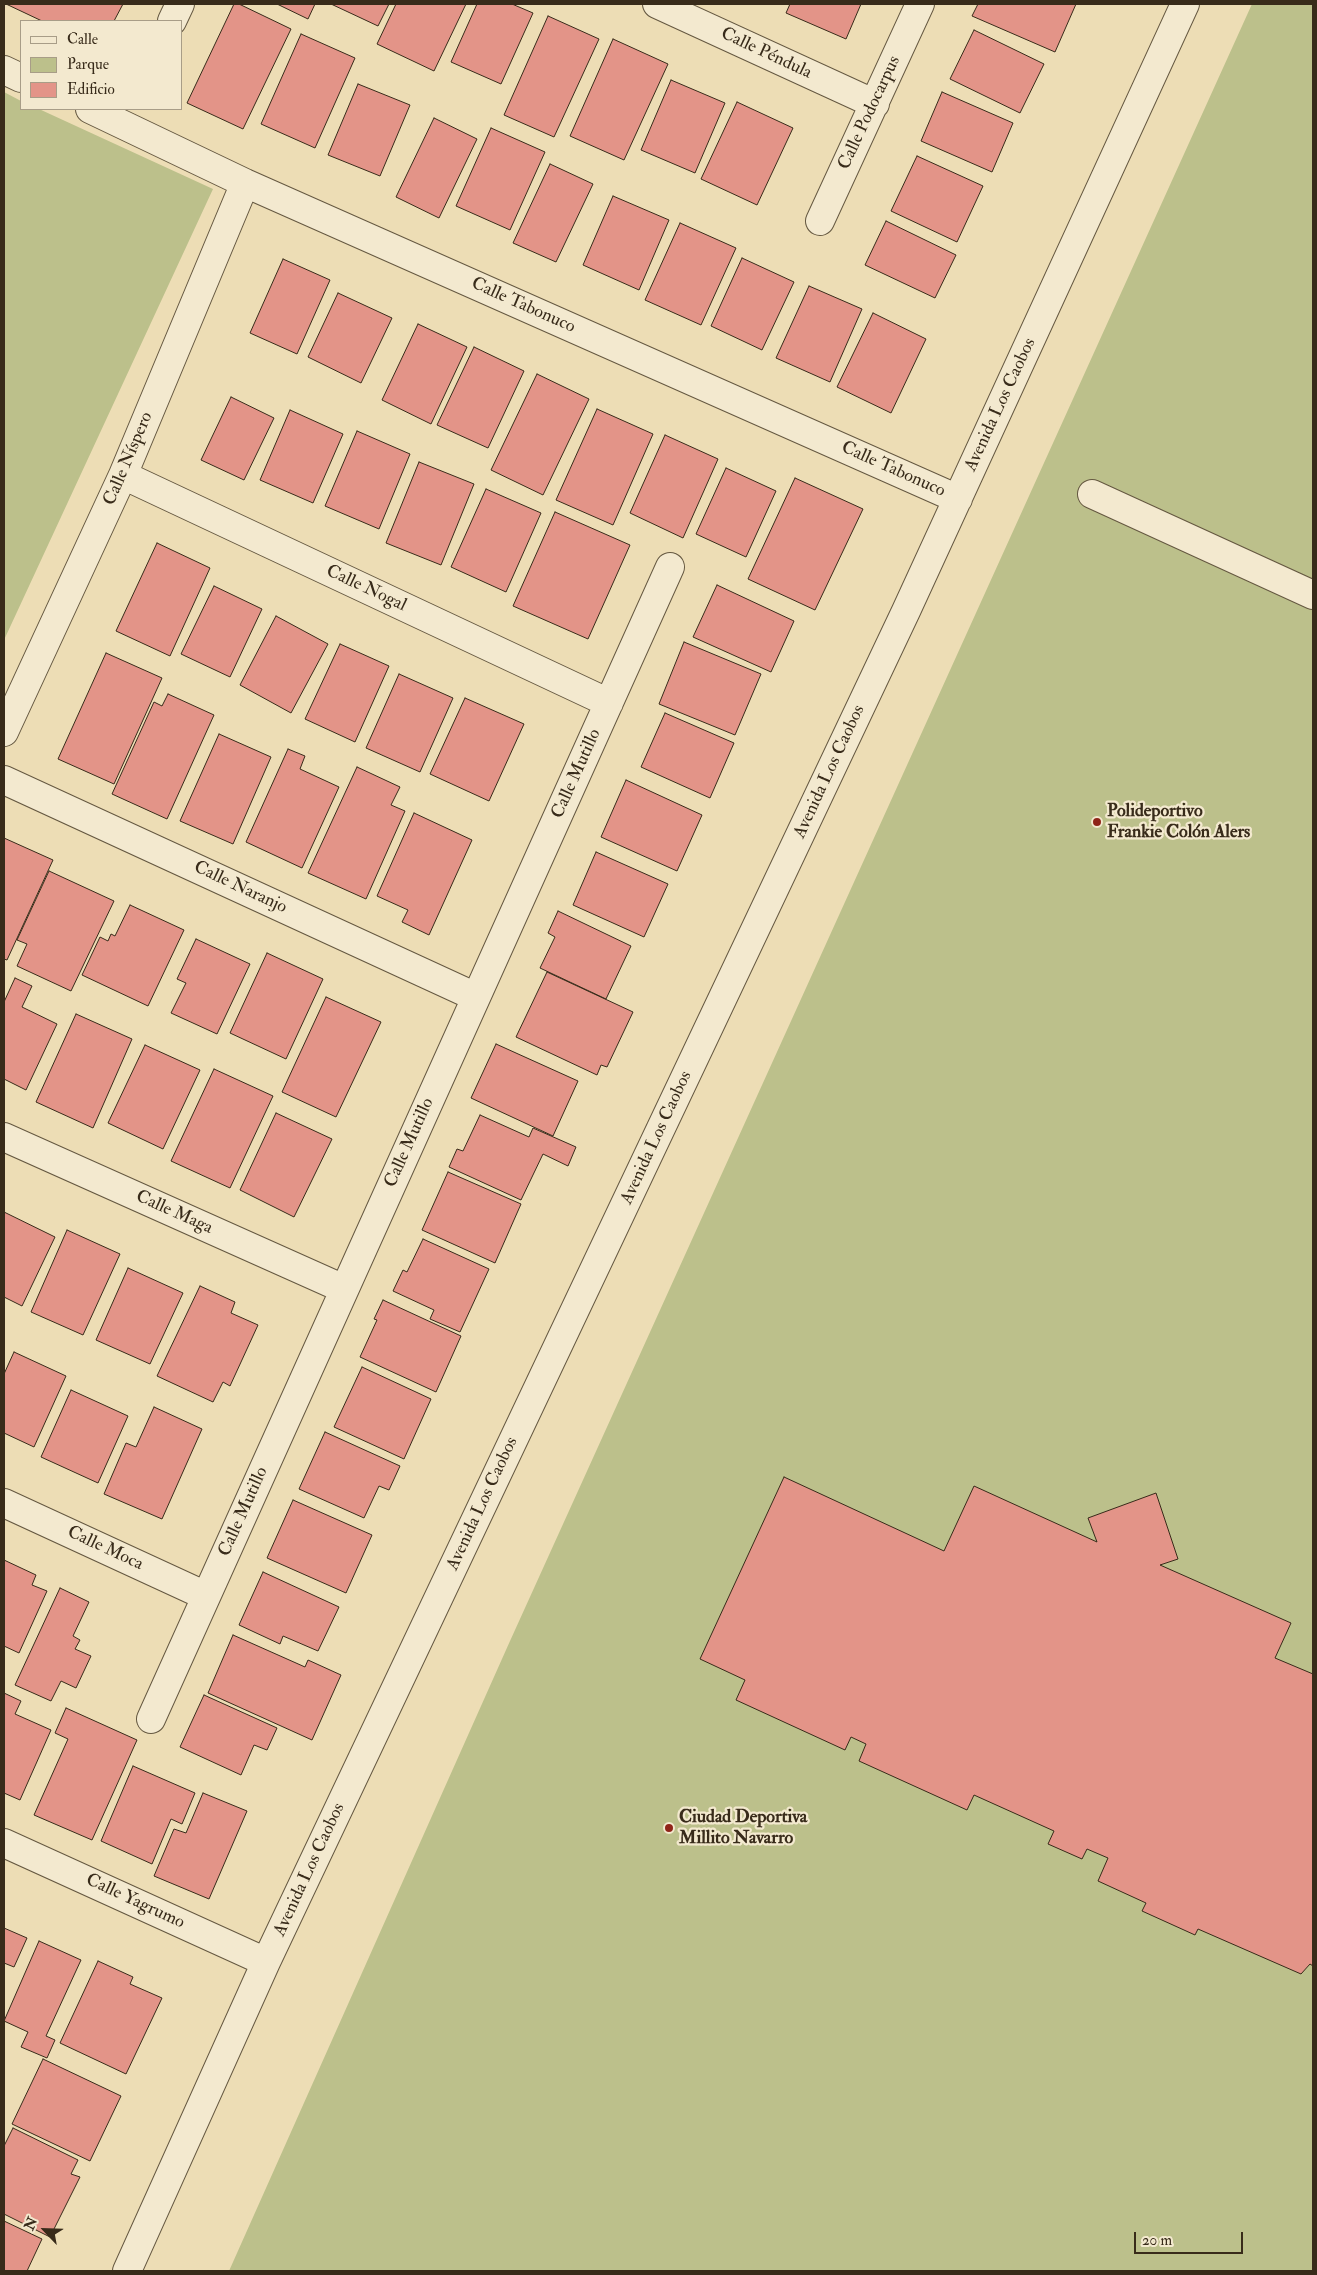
<!DOCTYPE html>
<html>
<head>
<meta charset="utf-8">
<style>
  body { margin:0 }
  #map { position:relative; width:1317px; height:2275px; overflow:hidden; background:#edddb5; font-family:"IM FELL Double Pica",serif }
  canvas { display:block }
  .frame { position:absolute; inset:0; border:5px solid #382b1a; pointer-events:none }
  .legend { position:absolute; left:20px; top:20px; width:162px; height:90px; box-sizing:border-box; background:#f3e9cf; border:1px solid #a89d87; margin:0; padding:6px 9px; list-style:none; font-size:15px; color:#382b1a }
  .legend li { display:flex; align-items:center; gap:10px; height:25px }
  .legend b { width:25px; border:1px solid #a89d87 }
  .north { position:absolute; left:20px; top:2205px; width:50px; height:50px; -webkit-text-stroke:4px #f3e9cf; paint-order:stroke; rotate:294deg; font-size:14px; font-weight:700; line-height:20px; text-align:center; color:#382b1a }
  .north::after { content:''; display:block; margin:auto; width:18px; height:22px; background:#382b1a; clip-path:polygon(50% 0,100% 100%,50% 72%,0 100%) }
  .scale { position:absolute; left:1134px; top:2232px; width:109px; height:22px; box-sizing:border-box; border:2px solid #382b1a; border-top:0; padding-left:6px; font-size:15px; line-height:18px; white-space:nowrap; color:#382b1a; -webkit-text-stroke:4px #f3e9cf; paint-order:stroke }
</style>
</head>
<body>
<div id="map">
<canvas width="1317" height="2275"></canvas>
<div class="frame"></div>
<ul class="legend">
<li><b style="height:6px;background:#f3e9cf"></b>Calle</li>
<li><b style="height:14px;background:#bcc08b"></b>Parque</li>
<li><b style="height:14px;background:#e39488"></b>Edificio</li>
</ul>
<div class="north">N</div>
<div class="scale">20 m</div>
</div>
<script>
const context = document.querySelector('canvas').getContext('2d');
context.lineJoin = 'round';
function fill(path, color) { context.fillStyle = color; context.fill(path, 'evenodd'); }
const toPath = rows => new Path2D(rows.map(r => 'M' + r).join(''));
function strokePath(path, color, width, dash) { context.strokeStyle = color; context.lineWidth = width; context.lineCap = dash ? 'butt' : 'round'; context.setLineDash(dash || []); context.stroke(path); }
function label(font, color, halo, rows, align = 'center') {
  context.font = font + ' "IM FELL Double Pica",serif'; context.lineWidth = 4.5; context.setLineDash([]); context.textBaseline = 'middle'; context.strokeStyle = halo; context.fillStyle = color; for (const [text, x, y, turn = 0] of rows) {
    context.save(); context.translate(x, y); context.rotate((+turn || 0) * Math.PI / 180); context.textAlign = isNaN(turn) ? turn : align; if (halo) context.strokeText(text, 0, 0); context.fillText(text, 0, 0); context.restore();
  }
}
const green = toPath([
  [1252,4,1313,4,1313,2271,229,2271,510,1641],
  [4,92,21,101,21,109,39,109,213,189,4,640]
]);
const building = toPath([
  [6,4,123,4,114,21,42,21,6,4],
  [234,4,239,4,291,29,243,129,187,103,234,4],
  [277,4,315,4,308,19,277,4],
  [331,4,389,4,378,26,331,4],
  [396,4,466,4,434,71,377,44,396,4],
  [477,4,512,4,533,13,501,84,451,62,477,4],
  [790,4,861,4,846,39,786,13,790,4],
  [978,4,1076,4,1055,52,972,16,978,4],
  [548,16,599,39,554,137,504,115,548,16],
  [974,30,1044,64,1020,113,950,79,974,30],
  [301,34,355,58,315,148,261,124,301,34],
  [613,39,668,64,624,160,570,136,613,39],
  [671,80,725,103,695,173,641,150,671,80],
  [358,84,410,105,380,176,328,155,358,84],
  [942,92,1013,123,992,172,921,141,942,92],
  [737,102,793,128,757,205,701,179,737,102],
  [434,118,477,139,439,218,396,197,434,118],
  [491,128,545,152,510,230,456,206,491,128],
  [917,156,983,186,957,242,891,211,917,156],
  [550,164,593,184,556,262,513,243,550,164],
  [613,196,669,220,639,290,583,265,613,196],
  [886,221,956,255,935,298,865,265,886,221],
  [680,223,736,248,701,325,645,300,680,223],
  [742,258,794,282,762,350,711,326,742,258],
  [283,259,330,280,297,354,250,333,283,259],
  [809,286,862,309,830,382,776,358,809,286],
  [338,293,392,318,361,383,308,357,338,293],
  [873,313,926,339,891,413,837,387,873,313],
  [418,324,467,347,431,424,382,400,418,324],
  [474,347,524,371,488,448,437,425,474,347],
  [537,374,589,399,543,495,491,470,537,374],
  [231,397,274,418,244,480,201,460,231,397],
  [597,409,653,434,613,525,556,500,597,409],
  [290,410,343,434,313,503,260,480,290,410],
  [357,431,410,454,379,529,325,506,357,431],
  [665,435,718,459,683,538,630,513,665,435],
  [419,462,474,484,441,565,386,543,419,462],
  [726,468,776,491,746,557,696,534,726,468],
  [795,478,863,509,815,610,748,579,795,478],
  [486,489,541,513,506,592,451,567,486,489],
  [555,512,630,545,588,639,513,606,555,512],
  [157,543,210,568,170,656,116,631,157,543],
  [717,585,794,621,771,672,693,637,717,585],
  [214,586,262,609,230,677,181,654,214,586],
  [276,616,328,644,291,713,240,685,276,616],
  [684,642,761,674,735,735,659,704,684,642],
  [340,644,389,666,355,742,305,719,340,644],
  [106,653,162,678,114,784,58,759,106,653],
  [399,674,453,698,420,772,366,748,399,674],
  [168,694,214,715,167,819,112,794,154,702,162,706,168,694],
  [465,698,524,724,489,801,430,774,465,698],
  [665,713,734,743,710,798,641,767,665,713],
  [219,734,271,757,233,844,180,821,219,734],
  [288,749,305,756,300,769,339,787,302,868,246,842,288,749],
  [357,767,400,787,391,805,405,811,366,899,308,873,357,767],
  [626,780,702,815,677,871,601,837,626,780],
  [414,813,472,840,429,935,402,922,408,910,377,896,414,813],
  [4,838,53,860,7,960,4,959,4,838],
  [596,852,668,884,644,937,573,905,596,852],
  [49,871,114,901,71,991,17,966,27,944,17,940,49,871],
  [130,905,184,930,148,1006,82,975,100,937,108,941,111,934,115,936,130,905],
  [558,911,631,946,606,999,540,968,555,937,548,933,558,911],
  [196,939,250,964,217,1034,171,1013,186,983,177,979,196,939],
  [267,953,323,979,286,1059,230,1033,267,953],
  [547,972,633,1012,607,1067,601,1065,597,1075,516,1037,547,972],
  [15,978,32,986,22,1007,57,1024,26,1090,4,1079,4,1002,15,978],
  [326,997,381,1022,336,1117,282,1092,326,997],
  [76,1014,132,1039,93,1128,36,1102,76,1014],
  [496,1044,578,1081,553,1136,471,1098,496,1044],
  [145,1045,200,1070,163,1149,108,1123,145,1045],
  [214,1069,273,1096,230,1188,171,1161,214,1069],
  [276,1113,332,1139,294,1217,240,1190,276,1113],
  [480,1115,529,1137,533,1128,576,1147,568,1166,543,1154,521,1200,449,1167,457,1149,463,1151,480,1115],
  [448,1172,521,1204,495,1263,422,1230,448,1172],
  [4,1212,55,1237,22,1306,4,1297,4,1212],
  [67,1230,120,1254,83,1335,31,1312,67,1230],
  [423,1239,489,1269,460,1332,430,1319,434,1310,393,1291,403,1270,407,1272,423,1239],
  [128,1268,183,1293,150,1364,96,1340,128,1268],
  [200,1286,235,1302,231,1313,258,1325,230,1386,223,1382,213,1402,157,1376,200,1286],
  [383,1300,461,1336,436,1392,360,1357,377,1320,374,1319,383,1300],
  [14,1352,66,1376,34,1447,4,1433,4,1374,14,1352],
  [362,1367,431,1399,404,1459,334,1427,362,1367],
  [71,1390,128,1416,98,1483,41,1457,71,1390],
  [154,1407,202,1429,162,1519,104,1494,126,1443,136,1447,154,1407],
  [325,1432,400,1466,389,1490,379,1486,364,1518,299,1489,325,1432],
  [784,1477,944,1551,974,1486,1097,1542,1088,1518,1156,1493,1178,1559,1160,1565,1291,1623,1275,1658,1313,1674,1313,1966,1310,1964,1301,1974,1198,1929,1195,1935,1142,1911,1146,1903,1098,1881,1108,1858,1087,1849,1082,1859,1048,1844,1054,1831,974,1795,967,1810,859,1761,866,1744,851,1737,845,1750,736,1700,745,1680,700,1659,784,1477],
  [293,1500,372,1535,346,1593,267,1558,293,1500],
  [4,1560,36,1575,32,1585,47,1591,19,1653,4,1646,4,1560],
  [263,1572,339,1607,318,1651,283,1636,280,1644,239,1625,263,1572],
  [60,1588,89,1602,73,1636,80,1640,75,1649,91,1656,76,1688,61,1681,51,1701,15,1685,60,1588],
  [233,1635,305,1667,308,1660,341,1675,312,1740,208,1693,233,1635],
  [4,1693,21,1701,15,1714,51,1730,20,1800,4,1793,4,1693],
  [204,1695,277,1728,267,1750,254,1745,241,1775,180,1747,204,1695],
  [66,1708,137,1740,92,1840,34,1815,68,1739,55,1733,66,1708],
  [133,1766,195,1793,182,1824,171,1819,152,1864,101,1841,133,1766],
  [203,1793,247,1811,209,1899,154,1876,174,1829,186,1833,203,1793],
  [4,1928,27,1938,14,1967,4,1963,4,1928],
  [39,1941,81,1960,46,2036,55,2040,47,2058,21,2047,28,2032,4,2021,39,1941],
  [98,1961,133,1977,130,1984,162,1998,126,2074,60,2043,98,1961],
  [43,2059,121,2096,90,2161,12,2124,43,2059],
  [13,2128,78,2160,71,2174,80,2177,50,2237,4,2214,4,2146,13,2128],
  [4,2221,42,2239,27,2271,4,2271,4,2221]
]);
const minor = toPath([
  [657,4,875,104],
  [172,21,180,4],
  [4,70,21,78],
  [90,109,245,183,958,499],
  [820,221,920,4],
  [123,475,609,703],
  [1092,494,1313,595],
  [4,732,123,475,245,183],
  [4,780,476,997],
  [4,1137,344,1289],
  [4,1503,206,1596],
  [151,1719,670,567],
  [4,1843,266,1962],
  [127,2271,266,1962,906,611,1185,4]
]);
const markers = [
  [1097,822,5,"#8f2418"],
  [669,1828,5,"#8f2418"]
];
const streetNames = [
  ["Calle Péndula",766,54,25],
  ["Calle Podocarpus",870,113,-65],
  ["Calle Tabonuco",523,306,24],
  ["Avenida Los Caobos",1001,405,-65],
  ["Calle Níspero",129,459,-67],
  ["Calle Tabonuco",893,470,24],
  ["Calle Nogal",366,589,25],
  ["Avenida Los Caobos",830,772,-65],
  ["Calle Mutillo",577,774,-66],
  ["Calle Naranjo",240,888,25],
  ["Avenida Los Caobos",657,1138,-65],
  ["Calle Mutillo",410,1143,-66],
  ["Calle Maga",174,1213,24],
  ["Avenida Los Caobos",483,1504,-65],
  ["Calle Mutillo",244,1512,-66],
  ["Calle Moca",105,1549,25],
  ["Avenida Los Caobos",310,1870,-65],
  ["Calle Yagrumo",135,1902,25]
];
const poiNames = [
  ["Polideportivo",1107,812],
  ["Frankie Colón Alers",1107,833],
  ["Ciudad Deportiva",679,1818],
  ["Millito Navarro",679,1839]
];
fill(green, '#bcc08b');
fill(building, '#e39488');
strokePath(building, '#382b1a', 1);
strokePath(minor, '#655841', 30);
strokePath(minor, '#f3e9cf', 28);
for (const [x, y, r, color] of markers) { const dot = new Path2D(); dot.arc(x, y, r, 0, 2 * Math.PI); context.fillStyle = color; context.fill(dot); strokePath(dot, '#f3e9cf', 2); }
label('18px', '#382b1a', '#f3e9cf', streetNames);
label('bold 18px', '#382b1a', '#f3e9cf', poiNames, 'left');
</script>
</body>
</html>
